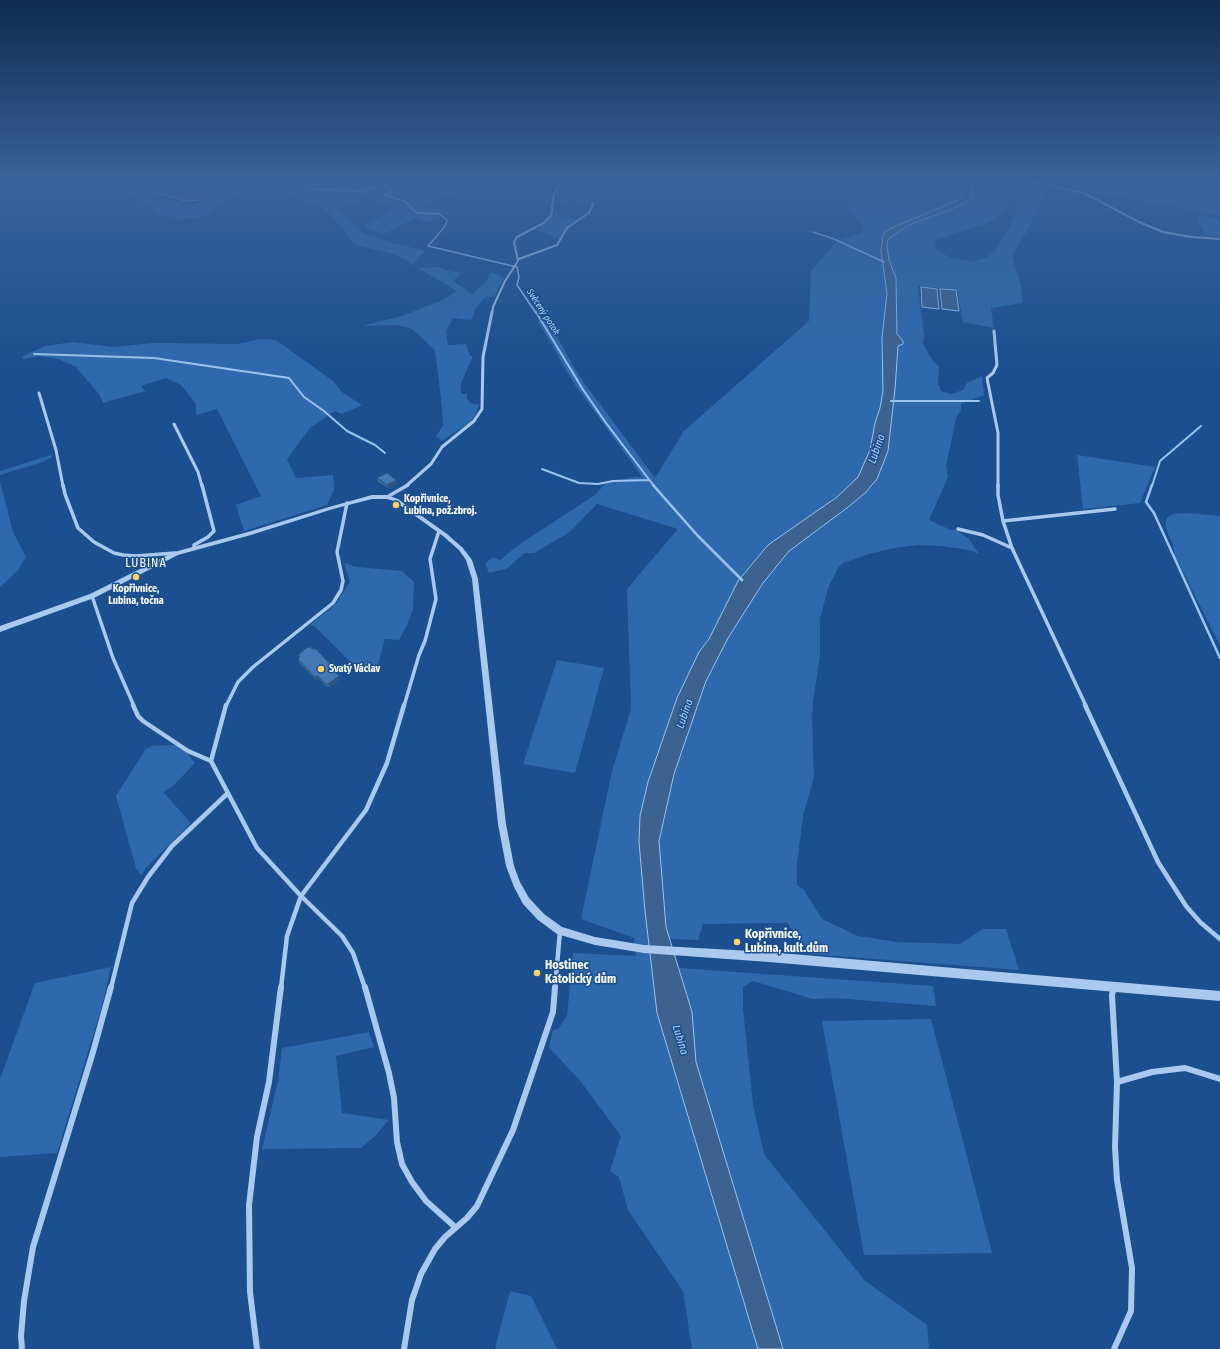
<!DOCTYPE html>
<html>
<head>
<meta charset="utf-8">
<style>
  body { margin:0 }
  canvas { display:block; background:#1b4f8f }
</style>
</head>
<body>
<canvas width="1220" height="1349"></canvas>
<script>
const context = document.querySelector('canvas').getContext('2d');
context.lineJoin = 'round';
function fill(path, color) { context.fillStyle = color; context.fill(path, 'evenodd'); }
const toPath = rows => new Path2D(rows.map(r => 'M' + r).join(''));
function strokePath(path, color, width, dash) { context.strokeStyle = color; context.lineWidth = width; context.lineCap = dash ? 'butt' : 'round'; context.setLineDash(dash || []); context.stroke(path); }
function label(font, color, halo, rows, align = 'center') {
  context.font = font + ' "Fira Sans Condensed",sans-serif'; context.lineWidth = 3; context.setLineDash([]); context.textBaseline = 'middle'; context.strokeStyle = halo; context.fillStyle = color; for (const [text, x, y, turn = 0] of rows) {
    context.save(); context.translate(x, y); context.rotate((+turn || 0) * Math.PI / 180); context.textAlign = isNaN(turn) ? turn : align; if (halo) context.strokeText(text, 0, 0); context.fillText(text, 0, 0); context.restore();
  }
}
const green = toPath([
  [90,178,110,178,118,180,168,195,162,198,183,203,195,204,240,178,469,178,478,183,422,206,450,213,426,222,417,217,384,234,368,229,365,225,397,207,367,197,338,209,363,234,390,242,425,251,414,262,413,266,405,259,390,253,356,245,333,217,320,206,271,188,262,187,242,191,204,216,194,218,178,219,160,214,134,197,112,186],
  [561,178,592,178,583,184,597,188,591,204,571,199,563,202,557,206,556,193,564,185],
  [613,178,671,178,667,183,673,192,668,192,657,184],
  [896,178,958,178,962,183,963,191,961,197,956,201,889,229,885,232,883,237,881,251,887,293,882,338,883,391,880,408,875,422,870,450,858,477,837,497,768,545,738,581,709,639,699,652,677,698,648,782,640,816,639,842,645,911,657,1013,758,1349,692,1349,683,1291,628,1210,619,1177,610,1171,621,1136,581,1082,549,1047,553,1030,558,1029,567,1016,573,953,636,956,634,938,581,919,612,771,631,709,627,589,678,529,597,504,570,532,534,553,525,553,506,569,489,573,485,563,493,557,500,560,520,544,595,495,606,483,636,477,643,478,573,382,538,321,552,313,548,321,579,376,655,478,684,431,809,321,811,271,838,240,859,234,865,227,847,206,848,203,852,201,867,200,879,196,895,181],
  [965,178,998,178,999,188,1006,189,1009,201,998,217,984,224,934,240,933,245,939,252,952,258,963,260,973,261,986,258,995,251,1016,215,1017,203,1015,191,1026,188,1029,183,1047,187,1027,231,1012,255,1021,286,1022,303,991,308,994,328,963,322,957,290,918,286,924,336,923,344,933,361,939,366,938,383,941,391,951,394,963,390,967,383,982,376,984,395,961,404,961,410,956,418,946,466,948,477,929,520,951,530,956,530,969,539,979,554,969,550,941,546,918,545,894,548,869,554,843,563,838,568,828,588,820,619,820,656,813,701,812,717,814,777,803,816,797,864,797,885,804,890,822,919,858,936,897,942,960,944,983,929,1006,929,1019,970,810,954,787,923,703,924,698,940,670,939,666,927,659,841,674,774,706,681,728,638,763,583,789,551,865,493,888,451,897,367,898,346,896,278,889,260,887,247,888,239,909,225,962,205,972,192,971,186],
  [1032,178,1217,178,1220,193,1220,215,1070,187,1066,186,1066,184,1060,185,1036,181],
  [555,215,579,220,566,228,559,239,538,230],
  [1200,215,1220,219,1220,236,1206,235,1197,218],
  [438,267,449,271,461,273,453,281,472,294,486,282,491,272,504,278,494,297,486,296,476,308,471,320,453,318,446,331,448,345,466,344,470,356,473,356,461,383,461,394,467,394,467,399,470,403,479,405,475,415,470,422,442,441,436,436,443,426,442,408,435,350,412,329,398,325,362,326,402,316,445,299,457,291,418,268],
  [260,339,276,340,333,381,343,393,362,405,342,414,335,411,310,428,287,459,296,478,333,475,334,490,327,505,244,531,236,505,261,496,217,409,196,415,196,404,181,385,166,378,141,386,145,391,103,403,99,394,76,367,58,359,40,356,23,359,23,356,45,346,73,342,113,347,154,343,237,344],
  [51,455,52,457,43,462,0,475,0,471],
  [1077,455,1155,467,1140,503,1083,509],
  [0,482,13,532,26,557,18,570,0,587],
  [1186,513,1220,516,1220,645,1175,556,1173,544,1168,534,1165,522,1167,518,1174,514],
  [344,563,357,567,402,571,414,582,413,610,407,625,399,640,385,639,376,672,358,669,314,626,310,625,335,605,350,582],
  [557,660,604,668,575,773,523,764],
  [180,745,195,763,172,787,163,792,191,823,147,867,141,875,136,868,116,796,145,750,152,746],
  [111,967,102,1006,57,1153,0,1157,0,1079,35,983],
  [679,968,933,986,936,1006,835,998,813,999,753,981,743,987,743,1009,753,1105,764,1154,865,1281,927,1325,929,1349,783,1349,696,1062,692,1012],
  [931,1019,992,1253,864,1255,822,1021],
  [369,1032,374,1047,336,1056,342,1113,389,1120,375,1136,361,1148,262,1149,278,1081,282,1048],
  [510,1291,531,1296,557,1349,495,1349]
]);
const water = toPath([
  [110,178,237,178,198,200,188,201,180,200,110,178],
  [958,178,965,178,971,185,972,197,970,200,952,209,909,225,888,239,887,247,889,260,896,278,897,334,903,341,903,344,898,346,895,389,888,451,877,479,865,493,847,508,789,551,763,583,728,638,706,681,674,774,659,841,666,927,692,1012,696,1062,783,1349,758,1349,657,1013,645,911,639,842,640,816,648,782,677,698,699,652,709,639,738,581,768,545,837,497,858,477,870,450,875,423,880,408,883,391,882,338,887,293,881,251,883,237,885,232,889,229,956,201,961,197,963,191,962,183,958,178],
  [921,287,937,289,939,309,922,307,921,287],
  [940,289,956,290,959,311,942,309,940,289]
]);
const streamFar2 = toPath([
  [284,178,303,183,309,189,362,191,378,186,387,187,392,192,385,195,404,201,417,213,439,214,447,220,446,225,428,246,517,267,519,277,517,285,536,313],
  [813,232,834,239,884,262]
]);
const streamFar1 = toPath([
  [536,312,582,388,606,423,654,486],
  [34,354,154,358,289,378,304,397,324,411,347,431,375,445,385,453],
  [891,401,979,401],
  [542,469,579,483,598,484,613,481,649,480],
  [1152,486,1160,461,1201,426]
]);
const stream = toPath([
  [653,485,698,536,742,580],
  [1152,485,1146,502,1154,513,1220,658]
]);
const minorFar4 = toPath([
  [1016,178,1084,193,1139,222,1163,232,1192,237,1220,239],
  [519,259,557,245,567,228,589,213,593,204],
  [492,313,493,307,505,281,518,261,514,242,517,237,544,223,551,216,554,193,560,184,558,178]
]);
const minorFar3 = toPath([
  [994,331,997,365,993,373,987,378,998,433,998,486],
  [39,393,56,450,63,486],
  [174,424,198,472,202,486],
  [406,486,431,464,442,447,474,421,482,409,483,357,492,312]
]);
const minorFar2 = toPath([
  [63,485,65,494,78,528,94,542,114,553,123,555,136,556,175,553],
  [998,485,998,495,1003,521,1012,548,1086,706],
  [387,497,408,485],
  [1003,521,1115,509],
  [958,529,983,535,1012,548],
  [194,548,194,545,208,537,214,531,202,485],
  [92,596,113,658,134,706],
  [226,706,238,682,253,667,333,603,341,590,343,581,337,552,347,503],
  [404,706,419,655,425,641,436,599,430,559,439,531]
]);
const minorFar1 = toPath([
  [133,705,138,716,143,721,188,751,211,761,257,848,301,896,342,936,353,953,365,988],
  [1085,705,1158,862,1186,906,1200,922,1220,939],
  [211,761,226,705],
  [111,988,132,903,148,877,172,846,228,793],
  [281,988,287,936,301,896,366,810,387,763,404,705],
  [555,988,560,931]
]);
const minor = toPath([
  [365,987,389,1073,394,1098,397,1142,402,1164,412,1182,426,1201,455,1227],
  [1114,987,1112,995,1117,1082,1115,1147,1117,1180,1132,1268,1131,1311,1114,1349],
  [1117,1082,1152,1072,1185,1068,1220,1079],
  [22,1349,21,1336,24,1301,33,1247,93,1052,111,987],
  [257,1349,250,1292,249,1205,257,1137,269,1082,281,987],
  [404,1349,412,1300,421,1274,435,1249,445,1237,467,1218,477,1206,513,1130,553,1012,555,987]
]);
const tertiary = toPath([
  [372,495,387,495,398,499,447,534,463,548,472,560,478,579,506,824,514,866,520,882,529,898,544,914,562,927,595,937,644,945,769,952,1220,991,1220,1001,769,962,644,953,595,945,557,934,538,920,523,904,514,887,506,866,498,824,472,579,466,560,459,550,443,536,394,501,387,499,372,499,333,509,251,535,178,555,94,598,0,632,0,626,90,594,174,552,248,532,329,507,372,495]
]);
const wall = toPath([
  [377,478,396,480,397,483,388,488,378,482],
  [298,655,332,666,334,669,333,670,340,679,330,687,327,687,319,679,316,680,299,663,298,659,299,658]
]);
const shadedWall = toPath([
  [396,480,397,483,388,488,387,485],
  [318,676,319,679,316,680,315,677],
  [339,676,340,679,330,687,328,684]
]);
const building = toPath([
  [387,473,396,480,387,485,377,478,387,473],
  [311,647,312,649,316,649,332,666,330,667,339,676,328,684,326,684,318,676,315,677,298,659,300,657,298,655,306,648,311,647]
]);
const markers = [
  [396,505,4,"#ffd166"],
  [136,577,4,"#ffd166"],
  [321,669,4,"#ffd166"],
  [737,942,4,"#ffd166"],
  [537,973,4,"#ffd166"]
];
const farWaternames = [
  ["Svěcený potok",543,312,57]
];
const poiNames = [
  ["Kopřivnice,",404,499],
  ["Lubina, pož.zbroj.",404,511],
  ["Kopřivnice,",136,589,"center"],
  ["Lubina, točna",136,601,"center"],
  ["Svatý Václav",329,669]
];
const waterNames = [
  ["Lubina",877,449,-71],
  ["Lubina",685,714,-71],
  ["Lubina",680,1040,73]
];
const quarterNames = [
  ["LUBINA",146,564]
];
const nearPoinames = [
  ["Kopřivnice,",745,935],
  ["Lubina, kult.dům",745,949],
  ["Hostinec",545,966],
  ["Katolický dům",545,980]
];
fill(green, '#2e69ad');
fill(water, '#3c6290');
strokePath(water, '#9cc4f0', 1);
strokePath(streamFar2, '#9cc4f0', 1.5);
strokePath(streamFar1, '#9cc4f0', 2);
strokePath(stream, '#9cc4f0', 2.5);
strokePath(minorFar4, '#a9c9ee', 2);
strokePath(minorFar3, '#a9c9ee', 3);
strokePath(minorFar2, '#a9c9ee', 3.5);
strokePath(minorFar1, '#a9c9ee', 4.5);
strokePath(minor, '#a9c9ee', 6);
fill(tertiary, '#a9c9ee');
fill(wall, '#3a679d');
fill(shadedWall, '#305480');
fill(building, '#4478b7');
strokePath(building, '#305480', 1);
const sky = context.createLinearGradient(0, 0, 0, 367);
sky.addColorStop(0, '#0f2b4f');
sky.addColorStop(0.49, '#39639b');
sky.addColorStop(1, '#39639b00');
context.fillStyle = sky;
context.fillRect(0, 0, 1220, 367);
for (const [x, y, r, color] of markers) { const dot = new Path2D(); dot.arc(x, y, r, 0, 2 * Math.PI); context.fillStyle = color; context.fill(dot); strokePath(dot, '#1b4f8f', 1.5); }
label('italic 9px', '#b5d3f5', '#1b4f8f', farWaternames);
label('bold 10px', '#fff', '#1b4f8f', poiNames, 'left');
label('italic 11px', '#b5d3f5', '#1b4f8f', waterNames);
context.letterSpacing = '1px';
label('12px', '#fff', '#1b4f8f', quarterNames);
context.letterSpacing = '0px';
label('bold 12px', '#fff', '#1b4f8f', nearPoinames, 'left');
</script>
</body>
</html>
